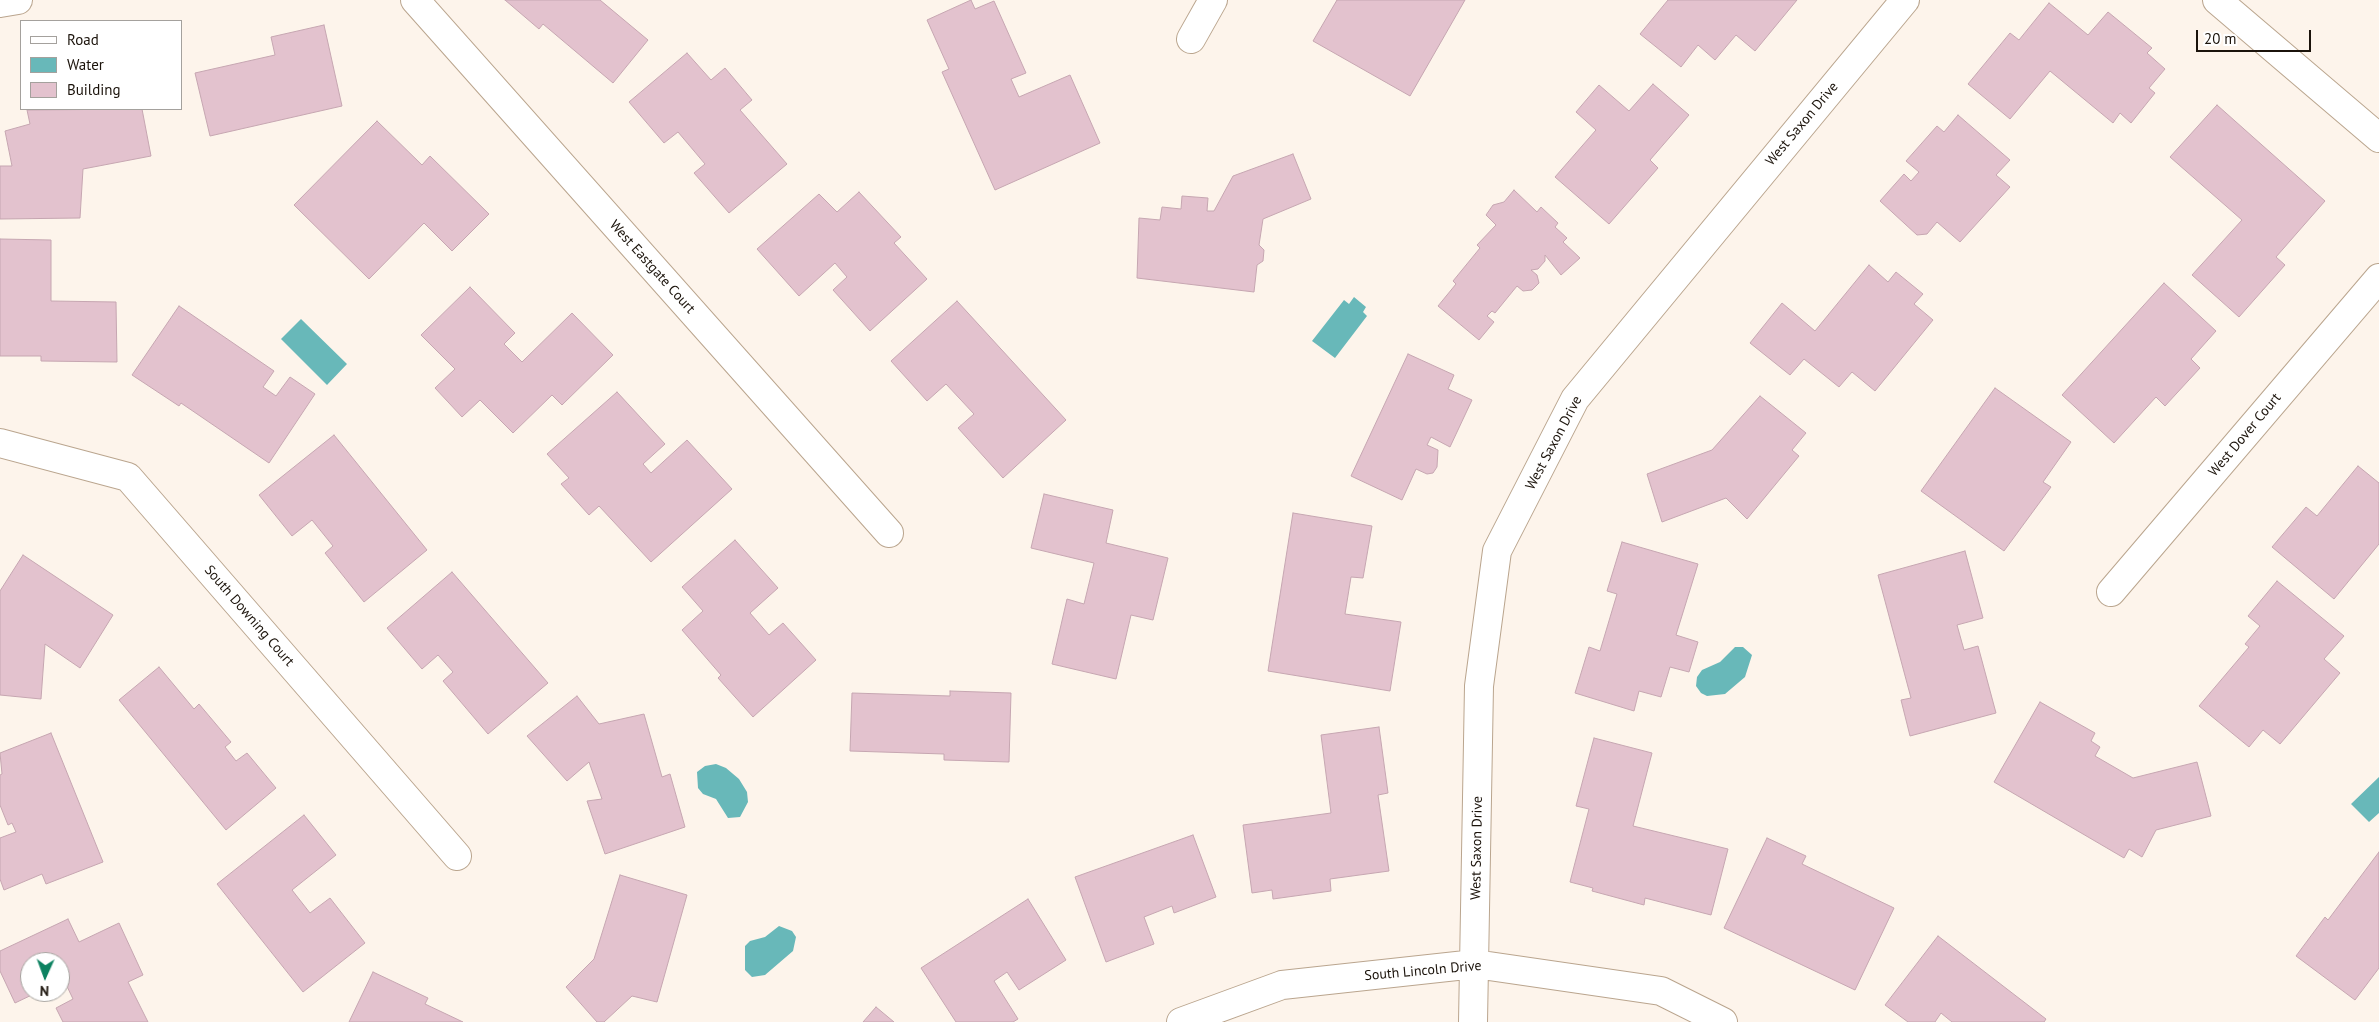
<!DOCTYPE html>
<html>
<head>
<meta charset="utf-8">
<style>
  body { margin:0 }
  #map { position:relative; width:2379px; height:1022px; overflow:hidden; background:#fdf4eb; font-family:"PT Sans",sans-serif }
  canvas { display:block }
  .legend { position:absolute; left:20px; top:20px; width:162px; height:90px; box-sizing:border-box; background:#fff; border:1px solid #a4a19d; margin:0; padding:6px 9px; list-style:none; font-size:15px; color:#1b130b }
  .legend li { display:flex; align-items:center; gap:10px; height:25px }
  .legend b { width:25px; border:1px solid #a4a19d }
  .north { position:absolute; left:20px; top:952px; width:50px; height:50px; box-sizing:border-box; background:#fff; border:1px solid #a4a19d; border-radius:50%; rotate:182deg; font-size:14px; font-weight:700; line-height:20px; text-align:center; color:#1b130b }
  .north::after { content:''; display:block; margin:auto; width:18px; height:22px; background:#0d8261; clip-path:polygon(50% 0,100% 100%,50% 72%,0 100%) }
  .scale { position:absolute; left:2196px; top:30px; width:115px; height:22px; box-sizing:border-box; border:2px solid #1b130b; border-top:0; padding-left:6px; font-size:15px; line-height:18px; white-space:nowrap; color:#1b130b; -webkit-text-stroke:4px #fff; paint-order:stroke }
</style>
</head>
<body>
<div id="map">
<canvas width="2379" height="1022"></canvas>
<ul class="legend">
<li><b style="height:6px;background:#fff"></b>Road</li>
<li><b style="height:14px;background:#68b8b9"></b>Water</li>
<li><b style="height:14px;background:#e3c2ce"></b>Building</li>
</ul>
<div class="north">N</div>
<div class="scale">20 m</div>
</div>
<script>
const context = document.querySelector('canvas').getContext('2d');
context.lineJoin = 'round';
function fill(path, color) { context.fillStyle = color; context.fill(path, 'evenodd'); }
const toPath = rows => new Path2D(rows.map(r => 'M' + r).join(''));
function strokePath(path, color, width, dash) { context.strokeStyle = color; context.lineWidth = width; context.lineCap = dash ? 'butt' : 'round'; context.setLineDash(dash || []); context.stroke(path); }
function label(font, color, halo, rows, align = 'center') {
  context.font = font + ' "PT Sans",sans-serif'; context.lineWidth = 4; context.setLineDash([]); context.textBaseline = 'middle'; context.strokeStyle = halo; context.fillStyle = color; for (const [text, x, y, turn = 0] of rows) {
    context.save(); context.translate(x, y); context.rotate((+turn || 0) * Math.PI / 180); context.textAlign = isNaN(turn) ? turn : align; if (halo) context.strokeText(text, 0, 0); context.fillText(text, 0, 0); context.restore();
  }
}
const water = toPath([
  [1354,297,1366,307,1363,312,1367,316,1335,358,1312,341,1344,300,1349,304],
  [301,319,347,364,327,385,281,339],
  [1735,647,1743,647,1752,655,1745,677,1725,694,1707,696,1701,693,1696,686,1697,677,1702,670,1720,662],
  [716,764,726,768,739,779,747,792,748,802,740,817,728,818,716,799,703,794,698,788,697,772,705,766],
  [2379,777,2379,813,2369,822,2351,804],
  [779,926,792,931,796,937,793,951,765,975,752,977,745,970,745,946,750,941,765,937]
]);
const building = toPath([
  [505,0,600,0,648,40,613,83,543,24,539,29,505,0],
  [971,0,975,9,994,1,1026,73,1011,79,1019,97,1070,75,1100,143,995,190,942,72,949,69,927,20,971,0],
  [1337,0,1465,0,1410,96,1313,41,1337,0],
  [1668,0,1797,0,1755,51,1736,35,1715,60,1698,45,1681,67,1640,34,1668,0],
  [2049,3,2088,35,2108,12,2152,48,2147,53,2165,69,2149,88,2155,93,2131,123,2120,113,2113,123,2050,71,2010,119,1968,84,2010,33,2019,40,2049,3],
  [324,25,342,106,210,136,195,73,275,55,271,37,324,25],
  [687,53,711,80,725,68,752,100,740,110,787,164,729,213,694,173,705,164,678,132,664,143,629,102,687,53],
  [1653,84,1689,115,1650,160,1658,168,1609,224,1555,177,1596,130,1576,112,1599,85,1629,111,1653,84],
  [2217,105,2325,201,2276,257,2285,265,2239,317,2192,275,2242,220,2170,157,2217,105],
  [142,109,151,156,83,169,80,218,0,219,0,166,12,166,5,131,30,124,27,110,142,109],
  [1958,115,2010,160,1996,175,2010,187,1960,242,1937,222,1927,234,1917,235,1880,201,1904,174,1911,181,1919,172,1906,161,1937,126,1944,132,1958,115],
  [377,121,422,165,430,156,489,214,452,251,424,223,369,279,294,205,377,121],
  [1293,154,1311,199,1263,219,1259,245,1264,250,1263,261,1257,265,1254,292,1137,278,1139,218,1160,220,1162,207,1181,209,1182,196,1208,198,1207,211,1214,211,1233,176,1293,154],
  [1514,190,1537,212,1541,207,1558,223,1555,227,1567,238,1563,242,1580,258,1561,275,1545,255,1545,261,1538,269,1531,270,1537,275,1539,283,1532,290,1523,291,1517,286,1495,313,1492,311,1487,316,1494,322,1479,340,1438,306,1456,284,1453,281,1480,248,1477,245,1496,225,1486,215,1493,205,1504,202,1514,190],
  [859,192,901,237,894,243,927,279,870,331,833,290,847,277,835,263,799,296,757,249,819,194,837,212,859,192],
  [0,239,51,240,51,301,116,302,117,362,41,361,41,356,0,356,0,239],
  [1869,265,1888,282,1896,272,1923,294,1914,304,1933,320,1875,391,1852,372,1839,387,1804,359,1790,375,1750,343,1782,303,1815,331,1869,265],
  [2164,283,2216,331,2191,359,2200,368,2165,406,2156,397,2114,443,2062,395,2164,283],
  [470,287,515,333,504,344,522,362,572,313,613,355,562,405,552,395,513,433,480,400,462,417,435,388,455,369,421,335,470,287],
  [957,301,1066,420,1003,478,958,428,974,414,946,384,927,401,891,361,957,301],
  [179,306,274,371,263,387,276,396,290,377,315,394,269,463,181,403,179,406,132,375,179,306],
  [1408,354,1454,375,1448,389,1472,400,1450,447,1431,437,1427,445,1438,450,1437,467,1433,473,1427,474,1416,469,1402,500,1351,476,1408,354],
  [1995,388,2071,442,2043,482,2051,487,2004,551,1921,491,1995,388],
  [617,392,665,444,643,464,651,473,687,440,732,489,651,562,599,506,589,515,561,484,569,478,547,454,617,392],
  [1760,396,1806,433,1792,450,1799,456,1747,519,1726,498,1662,522,1647,474,1712,450,1760,396],
  [334,435,427,550,364,602,325,553,333,546,312,520,292,536,259,495,334,435],
  [2358,466,2379,483,2379,544,2334,599,2272,547,2306,507,2317,516,2358,466],
  [1044,494,1113,510,1106,543,1168,558,1153,620,1131,615,1116,679,1052,664,1067,599,1084,604,1094,563,1031,548,1044,494],
  [1293,513,1372,526,1363,578,1351,577,1345,614,1401,622,1390,691,1268,671,1293,513],
  [735,540,778,588,750,613,769,635,783,623,816,660,753,717,718,678,721,675,682,630,703,611,682,587,735,540],
  [1622,542,1698,564,1676,635,1698,642,1689,672,1670,667,1661,697,1639,691,1634,711,1575,693,1589,647,1600,651,1617,594,1607,591,1622,542],
  [1965,551,1983,618,1957,625,1964,650,1978,646,1996,713,1910,736,1901,700,1911,698,1878,575,1965,551],
  [23,555,113,615,80,668,45,644,41,699,0,695,0,591,23,555],
  [452,572,548,683,488,734,443,681,453,672,438,655,422,669,387,628,452,572],
  [2277,581,2344,636,2324,659,2340,673,2280,744,2263,730,2249,747,2199,706,2249,647,2245,644,2260,626,2248,616,2277,581],
  [159,667,194,709,199,704,231,742,225,747,236,761,247,753,276,788,226,830,119,700,159,667],
  [950,691,1011,693,1009,762,944,760,944,754,850,751,852,693,950,696,950,691],
  [577,696,599,724,644,714,662,777,670,774,685,827,605,854,587,801,602,799,589,762,567,781,527,736,577,696],
  [2040,702,2095,733,2091,741,2100,747,2095,756,2133,778,2197,762,2211,816,2156,830,2142,857,2129,849,2124,858,1994,782,2040,702],
  [1379,727,1388,793,1378,795,1389,871,1330,879,1331,891,1273,899,1272,890,1252,893,1243,825,1331,813,1321,735,1379,727],
  [51,733,103,862,46,884,42,874,4,890,0,879,0,838,16,832,12,823,8,825,0,805,0,775,2,774,0,753,51,733],
  [1594,738,1652,753,1633,826,1728,849,1711,915,1645,898,1644,905,1592,891,1593,888,1570,882,1589,809,1576,806,1594,738],
  [304,815,336,855,292,890,310,913,330,898,365,943,303,992,217,884,304,815],
  [1193,835,1216,897,1174,913,1172,906,1144,917,1154,944,1106,962,1075,877,1193,835],
  [1767,838,1806,856,1802,864,1894,908,1855,990,1724,928,1767,838],
  [2379,852,2379,968,2355,1000,2296,956,2325,917,2328,920,2379,852],
  [620,875,687,895,657,1002,632,996,604,1022,597,1022,566,987,594,959,620,875],
  [1028,899,1066,960,1019,990,1007,972,994,981,1018,1019,1013,1022,956,1022,921,968,1028,899],
  [68,919,79,942,119,923,143,975,128,982,148,1022,63,1022,56,1008,73,999,64,980,60,982,60,962,30,962,30,992,38,992,15,1003,0,971,0,951,68,919],
  [1938,936,2046,1019,2044,1022,1952,1022,1941,1013,1935,1022,1908,1022,1885,1005,1938,936],
  [373,972,428,998,425,1004,463,1022,349,1022,373,972],
  [876,1007,894,1022,863,1022,876,1007]
]);
const minor = toPath([
  [415,0,889,533],
  [2217,0,2379,138],
  [0,3,18,0],
  [1191,39,1213,0],
  [0,443,128,477,457,856],
  [2111,592,2379,278],
  [1181,1022,1282,985,1475,964,1661,991,1723,1022],
  [1473,1022,1479,686,1497,551,1575,399,1905,0]
]);
const streetNames = [
  ["West Saxon Drive",1802,124,-50],
  ["West Eastgate Court",652,267,48],
  ["West Dover Court",2245,435,-50],
  ["West Saxon Drive",1554,443,-62],
  ["South Downing Court",249,616,49],
  ["West Saxon Drive",1477,848,-89],
  ["South Lincoln Drive",1423,971,-5]
];
fill(water, '#68b8b9');
fill(building, '#e3c2ce');
strokePath(building, '#c6a6b1', 1);
strokePath(minor, '#baa58e', 30);
strokePath(minor, '#fff', 28);
label('14px', '#1b130b', '#fff', streetNames);
</script>
</body>
</html>
